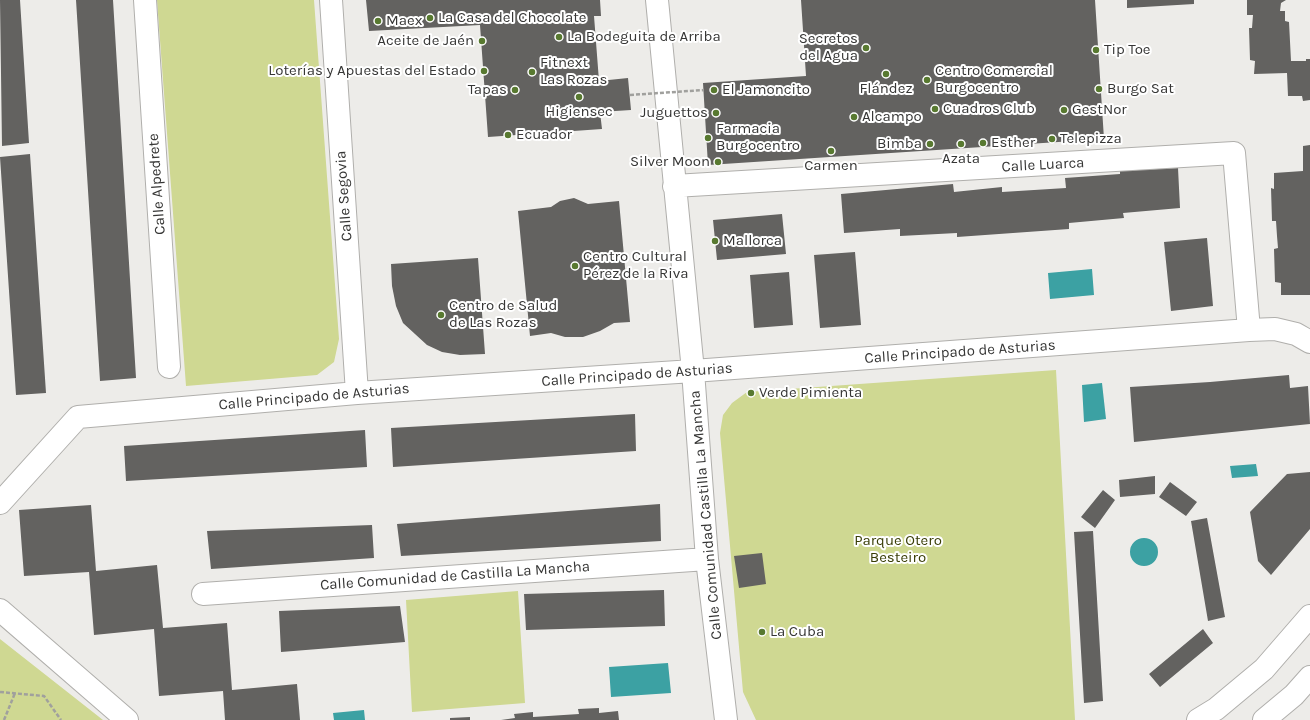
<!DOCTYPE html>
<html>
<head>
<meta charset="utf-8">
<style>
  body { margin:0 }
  canvas { display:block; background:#edece9 }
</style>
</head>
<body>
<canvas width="1310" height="720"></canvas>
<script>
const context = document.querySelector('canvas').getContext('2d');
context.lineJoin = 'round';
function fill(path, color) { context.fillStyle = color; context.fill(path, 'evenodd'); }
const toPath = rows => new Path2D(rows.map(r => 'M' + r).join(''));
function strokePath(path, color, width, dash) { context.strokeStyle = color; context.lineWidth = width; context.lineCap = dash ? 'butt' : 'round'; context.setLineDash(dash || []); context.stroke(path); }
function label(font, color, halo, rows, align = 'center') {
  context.font = font + ' Karla,sans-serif'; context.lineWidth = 4; context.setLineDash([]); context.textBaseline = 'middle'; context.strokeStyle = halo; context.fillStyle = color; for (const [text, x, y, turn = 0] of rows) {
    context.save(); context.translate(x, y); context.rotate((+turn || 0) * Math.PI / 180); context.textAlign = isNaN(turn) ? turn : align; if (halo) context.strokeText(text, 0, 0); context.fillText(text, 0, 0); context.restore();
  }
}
const green = toPath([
  [157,0,314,0,339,339,334,362,317,375,186,386],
  [1056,370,1075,720,756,720,743,692,720,433,723,415,732,403,747,392],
  [518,591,525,703,412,712,406,600],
  [0,639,103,720,0,720]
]);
const water = toPath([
  [1092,269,1094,295,1050,299,1048,273],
  [1102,383,1106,419,1084,422,1082,385],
  [1256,464,1258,476,1232,478,1230,466],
  '1130 552a14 14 0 1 1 28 0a14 14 0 1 1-28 0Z',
  [668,663,671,693,611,697,609,667],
  [364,710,365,720,334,720,333,713]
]);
const building = toPath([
  [0,0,20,0,29,143,2,146],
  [76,0,113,0,136,378,100,381],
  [366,0,600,0,601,16,594,16,599,81,628,78,631,110,600,112,602,129,488,137,480,25,369,31],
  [801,0,1095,0,1104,139,708,165,703,83,806,76],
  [1127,0,1194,0,1194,4,1127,8],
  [1247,0,1286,0,1281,3,1280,11,1285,11,1285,21,1289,22,1291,61,1306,61,1306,59,1310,59,1310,100,1303,101,1302,96,1288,96,1287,73,1254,74,1255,61,1250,60,1249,28,1252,28,1253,15,1247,15],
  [1310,145,1310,295,1281,295,1281,283,1275,282,1274,249,1278,248,1277,236,1276,221,1272,221,1271,188,1274,189,1274,173,1303,171,1303,146],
  [30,154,46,393,16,395,0,157],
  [1178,168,1180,208,1123,213,1124,218,1069,223,1069,229,957,237,957,233,900,236,900,229,844,233,841,194,953,184,954,192,1002,187,1002,192,1066,188,1065,178,1120,174,1120,171],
  [574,198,588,204,619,201,630,322,614,323,600,331,583,337,565,337,551,333,530,336,518,211,551,207,560,201],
  [782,214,786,254,717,260,713,220],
  [1207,238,1213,306,1171,311,1164,242],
  [855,252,861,325,820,328,814,255],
  [478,258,485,354,460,355,442,352,427,345,403,323,396,306,392,286,391,264],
  [789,272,793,325,754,328,750,275],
  [1289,375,1290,388,1308,386,1310,424,1134,442,1130,387,1210,382],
  [635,414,636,451,393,467,391,428],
  [365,430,367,467,126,481,124,446],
  [1310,472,1310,529,1271,575,1258,561,1250,512,1287,474],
  [1155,476,1155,494,1120,497,1119,480],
  [1170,482,1197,502,1186,516,1159,497],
  [1103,490,1115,500,1095,528,1081,517],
  [660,504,661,541,401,556,397,524],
  [91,505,96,571,157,565,163,628,227,623,232,690,297,684,300,720,225,720,223,691,159,696,154,629,94,635,89,572,24,576,19,510],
  [1207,518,1225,617,1208,621,1191,521],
  [372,525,374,558,211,569,207,531],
  [1093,531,1103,701,1084,703,1074,532],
  [762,553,766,584,739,588,734,556],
  [664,590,665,626,526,630,524,594],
  [400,606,405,642,281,652,279,611],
  [1203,629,1213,643,1160,687,1149,674],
  [599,708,599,713,618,711,619,720,501,720,515,718,514,714,533,712,533,717,579,714,578,709],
  [470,717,470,720,450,720,450,718]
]);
const path = toPath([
  [0,692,44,696,61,720],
  [4,720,15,693]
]);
const minor = toPath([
  [145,0,169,367],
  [331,0,357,393],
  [657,0,693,371,707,559,726,720],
  [674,186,1234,153,1249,330],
  [0,503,78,417,357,393,693,371,1249,330,1275,329,1296,334,1310,342],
  [203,594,707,559],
  [0,610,127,720],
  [1198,720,1216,709,1264,669,1310,616],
  [1264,720,1294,695,1310,677]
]);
const pathBridge = toPath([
  [630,95,704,90]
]);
const markers = [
  [430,18,4,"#587930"],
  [378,21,4,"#587930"],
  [559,37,4,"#587930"],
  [482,41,4,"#587930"],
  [866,48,4,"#587930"],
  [1096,50,4,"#587930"],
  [484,71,4,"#587930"],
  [532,72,4,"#587930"],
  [886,74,4,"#587930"],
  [927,80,4,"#587930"],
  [1099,89,4,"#587930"],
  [515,90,4,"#587930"],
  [714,90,4,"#587930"],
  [579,97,4,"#587930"],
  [935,109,4,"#587930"],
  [1064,110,4,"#587930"],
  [716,113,4,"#587930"],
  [854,117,4,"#587930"],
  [508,135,4,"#587930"],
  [708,138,4,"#587930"],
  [1052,139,4,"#587930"],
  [983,143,4,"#587930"],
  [930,144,4,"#587930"],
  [961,144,4,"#587930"],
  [831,151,4,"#587930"],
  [718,162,4,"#587930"],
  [715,241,4,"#587930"],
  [575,266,4,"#587930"],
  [441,315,4,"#587930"],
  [751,393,4,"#587930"],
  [762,632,4,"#587930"]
];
const poiNames = [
  ["La Casa del Chocolate",438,18],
  ["Maex",386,21],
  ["La Bodeguita de Arriba",567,37],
  ["Secretos",858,39,"right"],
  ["del Agua",858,56,"right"],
  ["Aceite de Jaén",474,41,"right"],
  ["Tip Toe",1104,50],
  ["Fitnext",540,63],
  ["Las Rozas",540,80],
  ["Loterías y Apuestas del Estado",476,71,"right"],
  ["Centro Comercial",935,71],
  ["Burgocentro",935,88],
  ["Flández",886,89,"center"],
  ["Burgo Sat",1107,89],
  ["Tapas",507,90,"right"],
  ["El Jamoncito",722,90],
  ["Cuadros Club",943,109],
  ["GestNor",1072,110],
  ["Higiensec",579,112,"center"],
  ["Juguettos",708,113,"right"],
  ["Alcampo",862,117],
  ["Farmacia",716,129],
  ["Burgocentro",716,146],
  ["Ecuador",516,135],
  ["Telepizza",1060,139],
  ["Esther",991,143],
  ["Bimba",922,144,"right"],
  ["Azata",961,159,"center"],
  ["Silver Moon",710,162,"right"],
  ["Carmen",831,166,"center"],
  ["Mallorca",723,241],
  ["Centro Cultural",583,257],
  ["Pérez de la Riva",583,274],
  ["Centro de Salud",449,306],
  ["de Las Rozas",449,323],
  ["Verde Pimienta",759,393],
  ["La Cuba",770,632]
];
const streetNames = [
  ["Calle Luarca",1043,165,-3],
  ["Calle Alpedrete",157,184,-94],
  ["Calle Segovia",344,196,-94],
  ["Calle Principado de Asturias",960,352,-4],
  ["Calle Principado de Asturias",637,375,-4],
  ["Calle Principado de Asturias",314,397,-5],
  ["Calle Comunidad Castilla La Mancha",706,515,-95],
  ["Calle Comunidad de Castilla La Mancha",455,576,-4]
];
const parkNames = [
  ["Parque Otero",898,541],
  ["Besteiro",898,558]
];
fill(green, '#cfd892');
fill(water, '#3ca1a3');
fill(building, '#636260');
strokePath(minor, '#b0afac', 24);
strokePath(path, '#a0a09d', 2.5, [4, 2]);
strokePath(minor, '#fff', 22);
strokePath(pathBridge, '#a0a09d', 2.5, [4, 2]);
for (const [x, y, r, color] of markers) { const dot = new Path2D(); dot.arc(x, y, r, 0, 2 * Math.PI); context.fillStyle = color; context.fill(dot); strokePath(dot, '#fff', 1.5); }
label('15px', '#363635', '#fff', poiNames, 'left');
label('15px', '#363635', '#fff', streetNames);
label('15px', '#393d06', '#fff', parkNames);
</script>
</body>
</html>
